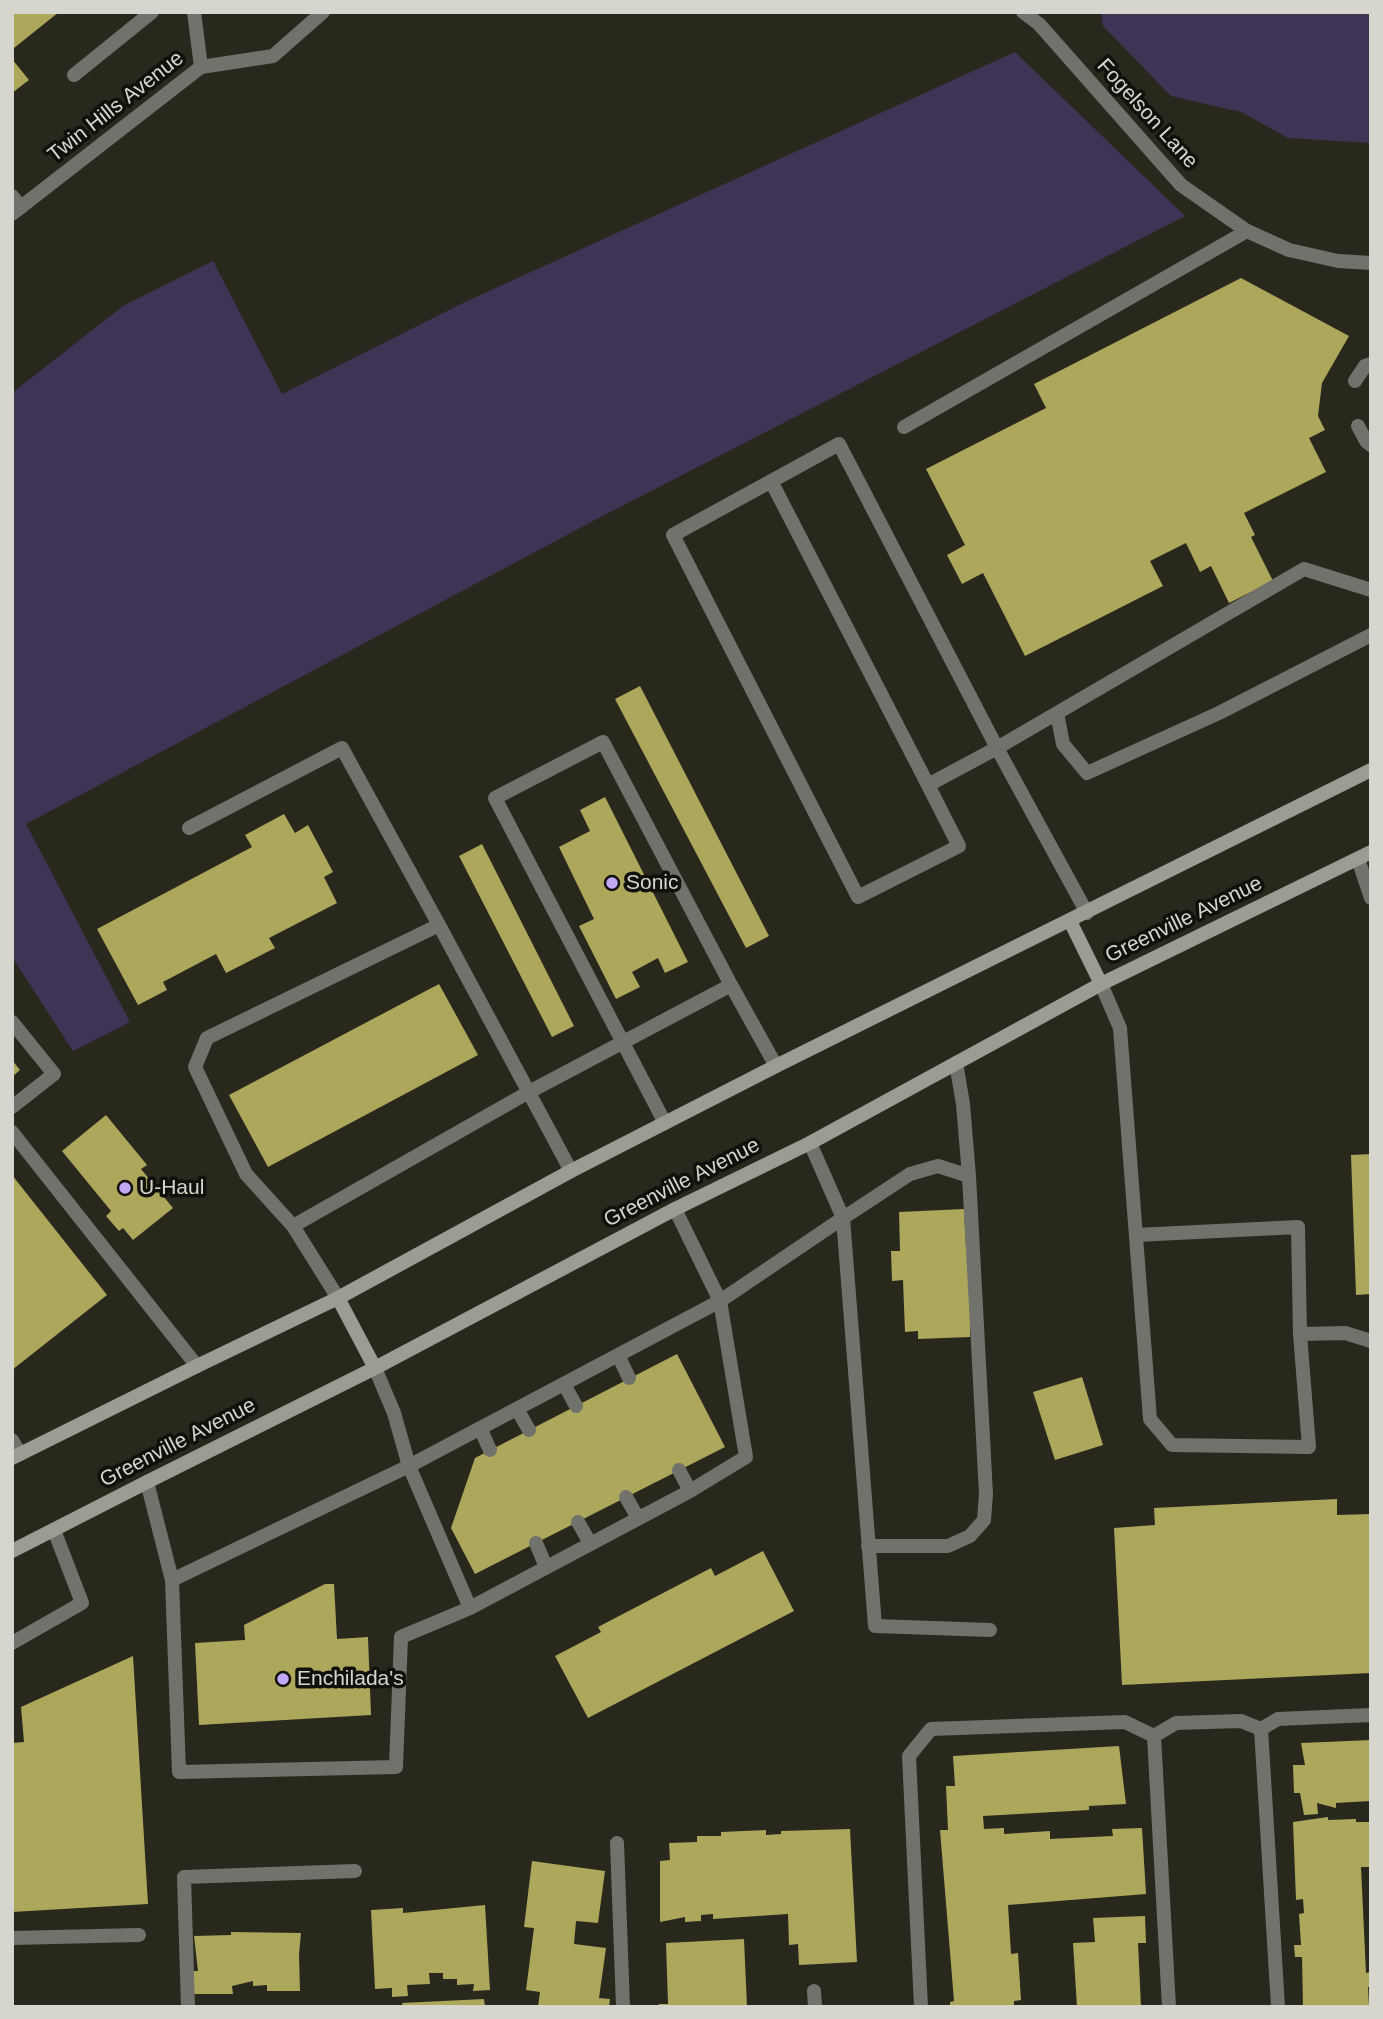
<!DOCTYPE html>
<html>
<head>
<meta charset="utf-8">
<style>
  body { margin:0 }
  #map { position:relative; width:1383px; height:2019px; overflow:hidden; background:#29281d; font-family:Helvetica,sans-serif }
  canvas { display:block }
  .frame { position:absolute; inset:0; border:14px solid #d6d6ce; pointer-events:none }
</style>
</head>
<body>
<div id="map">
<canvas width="1383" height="2019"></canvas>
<div class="frame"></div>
</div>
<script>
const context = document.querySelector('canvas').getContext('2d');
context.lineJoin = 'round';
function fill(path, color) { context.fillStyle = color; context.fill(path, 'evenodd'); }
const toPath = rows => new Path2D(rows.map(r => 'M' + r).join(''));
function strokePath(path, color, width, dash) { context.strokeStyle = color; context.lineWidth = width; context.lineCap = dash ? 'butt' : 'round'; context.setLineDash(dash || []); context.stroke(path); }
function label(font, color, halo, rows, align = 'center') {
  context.font = font + ' Helvetica,sans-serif'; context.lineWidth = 7; context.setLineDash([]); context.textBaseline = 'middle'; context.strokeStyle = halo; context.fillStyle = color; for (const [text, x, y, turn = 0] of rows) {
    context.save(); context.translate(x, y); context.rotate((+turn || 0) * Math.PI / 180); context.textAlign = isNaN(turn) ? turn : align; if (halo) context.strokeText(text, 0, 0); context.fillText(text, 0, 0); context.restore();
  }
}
const green = toPath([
  [1101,12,1371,12,1371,143,1288,138,1241,112,1171,96,1103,26],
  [1015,52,1185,216,591,522,26,824,130,1022,73,1051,12,957,12,393,123,306,213,261,282,394,465,302]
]);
const building = toPath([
  [12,12,59,12,14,48,12,45],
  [12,59,29,80,12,93],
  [1241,278,1349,336,1322,383,1318,416,1325,430,1309,438,1326,472,1244,513,1255,535,1251,537,1273,581,1229,603,1211,566,1200,572,1186,543,1150,561,1163,586,1025,656,983,573,962,584,947,555,965,545,926,469,1046,408,1034,384],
  [640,686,769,936,746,948,615,699],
  [605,797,688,962,665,973,658,958,632,972,640,987,616,999,579,926,594,919,559,847,590,831,580,810],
  [284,814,295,833,308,825,333,872,324,877,337,903,269,938,275,948,226,973,216,954,163,982,167,990,138,1005,97,929,252,847,245,835],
  [482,844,574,1026,552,1037,459,856],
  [439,984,478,1055,268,1167,229,1095],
  [12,1060,20,1070,12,1077],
  [106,1115,147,1165,141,1169,173,1208,133,1240,123,1228,119,1231,106,1216,111,1211,62,1151],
  [1371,1154,1371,1294,1356,1295,1351,1155],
  [12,1175,107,1295,12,1370],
  [964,1209,966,1247,970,1246,970,1337,918,1339,918,1331,905,1332,903,1280,892,1281,891,1251,900,1251,899,1212],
  [677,1354,725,1447,475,1574,451,1528,475,1458],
  [1082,1377,1103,1445,1055,1460,1033,1392],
  [1337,1499,1337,1515,1371,1514,1371,1673,1122,1685,1114,1528,1155,1525,1154,1508],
  [763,1551,794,1611,588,1718,555,1656,601,1632,598,1627,711,1568,715,1576],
  [325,1584,334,1584,337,1639,368,1637,371,1715,199,1725,195,1643,245,1640,244,1625],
  [133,1656,148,1904,12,1912,12,1743,24,1742,21,1707],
  [1371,1740,1371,1801,1336,1803,1336,1808,1317,1803,1318,1814,1304,1815,1300,1793,1294,1793,1293,1765,1305,1765,1301,1743],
  [1119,1746,1126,1804,1089,1806,1089,1810,983,1816,984,1829,1004,1828,1004,1834,1050,1831,1050,1839,1113,1836,1112,1829,1142,1828,1146,1894,1008,1905,1011,1954,1018,1953,1021,2000,1014,2001,1014,2007,950,2007,950,2002,954,2001,940,1830,948,1830,946,1786,955,1786,953,1756],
  [1328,1817,1328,1820,1356,1819,1356,1822,1371,1822,1371,1867,1361,1867,1366,1973,1371,1972,1371,1987,1368,1987,1369,2007,1303,2007,1302,1957,1295,1957,1294,1945,1301,1945,1299,1914,1304,1913,1303,1899,1296,1900,1293,1822],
  [850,1829,857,1962,799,1965,798,1944,789,1945,788,1914,713,1919,713,1914,701,1915,701,1921,685,1922,685,1917,660,1922,660,1861,670,1860,669,1843,697,1842,697,1836,721,1836,721,1832,766,1830,766,1835,781,1834,781,1831],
  [532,1861,605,1871,598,1923,576,1921,574,1944,606,1948,599,1998,610,1999,609,2007,538,2007,540,1992,526,1990,534,1928,524,1927],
  [485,1905,490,1990,473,1991,474,1984,457,1985,457,1979,443,1979,443,1973,429,1973,430,1984,407,1985,408,1996,392,1997,392,1988,375,1989,371,1910,403,1908,403,1913],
  [1145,1916,1146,1943,1138,1943,1141,2007,1077,2007,1073,1943,1095,1942,1093,1918],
  [231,1932,301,1933,299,1954,300,1991,267,1991,267,1985,253,1986,253,1981,232,1986,233,1994,193,1994,193,1971,198,1971,194,1936,231,1935],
  [744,1939,747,2007,659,2007,659,2004,668,2004,666,1943],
  [484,1999,485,2007,403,2007,402,2003]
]);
const service = toPath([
  [194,12,201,67],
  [74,75,152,12],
  [12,196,21,207],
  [1355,381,1365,366,1371,364],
  [1358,426,1366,441,1371,445],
  [904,427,1247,231],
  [771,481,928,785],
  [1057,713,1063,744,1087,773,1219,713,1371,635],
  [189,828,342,748,439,925],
  [1358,859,1371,898],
  [1087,913,997,748,839,444,673,535,858,897,959,846,928,785,997,748,1304,569,1371,590],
  [1101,984,1120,1028,1150,1419,1172,1445,1309,1447,1300,1334,1345,1333,1371,1341],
  [12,1022,54,1074,12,1107],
  [665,1123,495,798,603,742,731,985,776,1066],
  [12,1132,197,1366],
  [969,1176,938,1166,910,1174,843,1218,875,1626,990,1630],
  [293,1226,529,1092,731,985],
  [1136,1235,1298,1227,1300,1334],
  [338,1298,293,1226,246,1174,195,1067,207,1038,439,925,571,1171],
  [618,1355,629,1378],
  [375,1368,394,1413,409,1466,720,1301,675,1209],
  [564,1384,576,1406],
  [517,1409,529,1430],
  [480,1428,490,1450],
  [12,1440,20,1454],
  [679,1470,690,1491],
  [147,1482,172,1580,409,1466,470,1608,690,1491,746,1457,720,1301,843,1218,810,1143],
  [626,1497,638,1518],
  [578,1522,590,1543],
  [536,1543,546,1567],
  [868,1546,948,1546,970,1536,984,1520,986,1494,969,1176,963,1104,956,1063],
  [172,1580,179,1772,396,1767,401,1637,470,1608],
  [12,1643,82,1603,54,1530],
  [1261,1729,1278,2007],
  [1261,1729,1278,1719,1371,1715],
  [1154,1736,1176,1723,1241,1721,1261,1729],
  [617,1843,623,2007],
  [12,1938,139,1935],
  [814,1991,815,2007],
  [188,2007,184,1877,355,1871],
  [921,2007,909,1756,931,1729,1125,1722,1154,1736,1169,2007]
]);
const minor = toPath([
  [1023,12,1039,24,1181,185,1247,231,1289,250,1338,261,1371,263],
  [12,214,201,67,273,56,323,12]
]);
const secondary = toPath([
  [1070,921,1101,984],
  [338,1298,375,1368],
  [12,1458,197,1366,338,1298,571,1171,776,1066,1371,770],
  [12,1551,147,1482,375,1368,675,1209,810,1143,1101,984,1371,852]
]);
const markers = [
  [612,883,7,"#c1a8f3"],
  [125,1188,7,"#c1a8f3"],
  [283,1679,7,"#c1a8f3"]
];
const streetNames = [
  ["Twin Hills Avenue",116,107,-38],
  ["Fogelson Lane",1147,114,48],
  ["Greenville Avenue",1184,920,-26],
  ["Greenville Avenue",682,1183,-27],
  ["Greenville Avenue",178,1443,-27]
];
const poiNames = [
  ["Sonic",626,883],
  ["U-Haul",139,1188],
  ["Enchilada's",297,1679]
];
fill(green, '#403456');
fill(building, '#ada75c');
strokePath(service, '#72726c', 14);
strokePath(minor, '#72726c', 14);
strokePath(secondary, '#9d9c93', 14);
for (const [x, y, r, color] of markers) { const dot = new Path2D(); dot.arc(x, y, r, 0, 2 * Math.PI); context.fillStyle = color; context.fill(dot); strokePath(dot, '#11110c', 2.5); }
label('21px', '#d6d6ce', '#11110c', streetNames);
label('21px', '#d6d6ce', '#11110c', poiNames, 'left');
</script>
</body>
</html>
